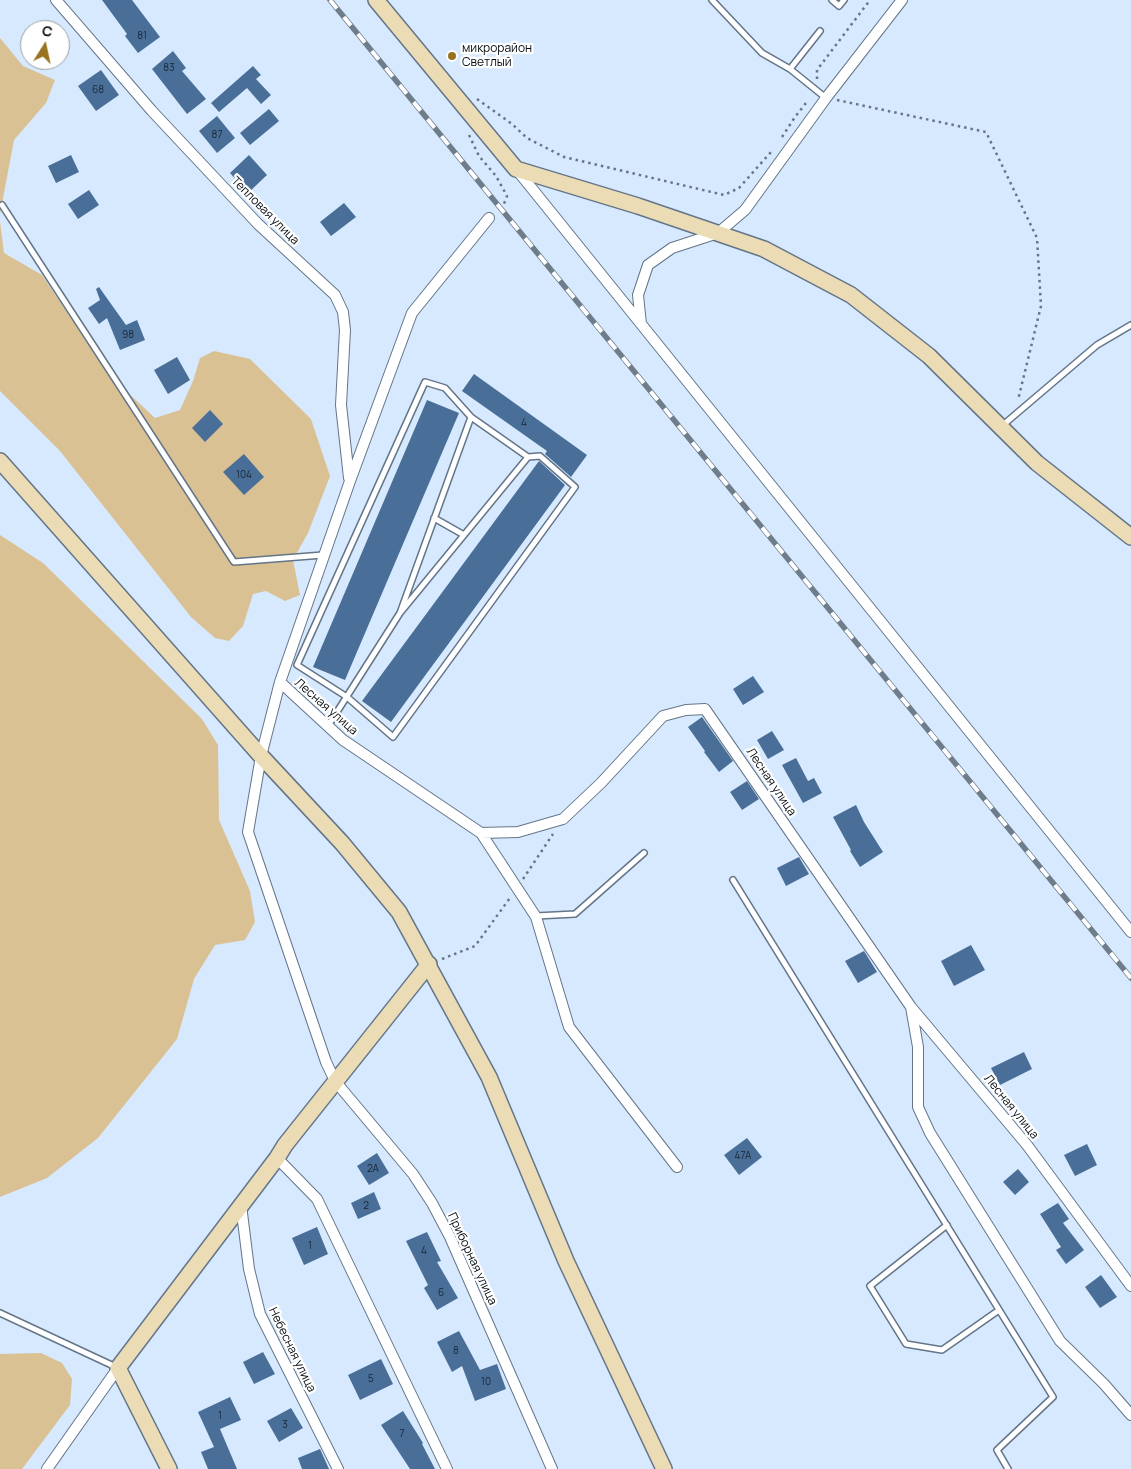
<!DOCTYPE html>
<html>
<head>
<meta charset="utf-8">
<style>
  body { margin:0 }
  #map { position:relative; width:1131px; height:1469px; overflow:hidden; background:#d6e9fe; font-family:Manrope,sans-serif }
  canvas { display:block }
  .north { position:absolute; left:20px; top:20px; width:50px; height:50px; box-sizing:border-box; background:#fff; border:1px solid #9c9ea1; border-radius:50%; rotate:10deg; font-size:14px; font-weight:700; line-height:20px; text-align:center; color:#070d13 }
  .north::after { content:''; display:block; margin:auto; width:18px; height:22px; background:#99731e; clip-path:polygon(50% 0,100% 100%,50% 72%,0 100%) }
</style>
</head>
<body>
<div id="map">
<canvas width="1131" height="1469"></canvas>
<div class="north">С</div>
</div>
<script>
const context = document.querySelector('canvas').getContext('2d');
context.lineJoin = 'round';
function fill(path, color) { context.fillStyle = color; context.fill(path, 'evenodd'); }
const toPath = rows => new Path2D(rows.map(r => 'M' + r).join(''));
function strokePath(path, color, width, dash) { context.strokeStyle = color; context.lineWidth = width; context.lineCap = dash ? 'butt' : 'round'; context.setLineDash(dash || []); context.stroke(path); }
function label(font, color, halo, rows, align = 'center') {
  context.font = font + ' Manrope,sans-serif'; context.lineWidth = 4.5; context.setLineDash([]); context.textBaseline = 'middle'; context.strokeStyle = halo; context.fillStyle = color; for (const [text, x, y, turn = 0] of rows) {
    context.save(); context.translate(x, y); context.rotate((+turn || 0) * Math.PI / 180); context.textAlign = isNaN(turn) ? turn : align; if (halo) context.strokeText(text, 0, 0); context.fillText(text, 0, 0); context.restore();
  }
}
const green = toPath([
  [0,38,23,66,55,80,46,103,14,140,0,214],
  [0,221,4,253,42,275,109,375,155,418,180,410,193,381,200,358,214,351,250,359,311,419,330,476,308,533,293,560,300,595,285,601,266,591,253,594,243,626,229,641,215,638,191,617,60,451,0,391],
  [0,535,43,563,202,719,218,745,219,820,250,891,255,922,245,940,215,945,194,979,177,1039,98,1138,47,1178,0,1197],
  [41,1353,62,1363,72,1379,70,1405,22,1469,0,1469,0,1354]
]);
const building = toPath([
  [102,0,132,0,160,37,138,53,125,36,127,34],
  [173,51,186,68,182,71,206,99,187,114,152,69],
  [253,66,261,75,256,79,271,95,261,104,247,88,219,112,211,103],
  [101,70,119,95,96,111,78,86],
  [269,109,279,121,250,145,240,133],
  [217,116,235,138,217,153,199,131],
  [71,155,79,172,56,183,48,166],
  [249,155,267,175,248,193,230,173],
  [89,190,99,205,78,219,68,204],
  [344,203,356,217,331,236,320,222],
  [99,287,126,325,137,320,145,340,120,350,107,318,99,324,88,308,100,300,96,289],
  [177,357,190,380,168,394,154,370],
  [474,374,587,455,571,477,545,454,547,451,462,391],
  [427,400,459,413,345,680,313,667],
  [210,410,223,424,205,442,192,428],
  [244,454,264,477,244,495,223,472],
  [539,461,565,485,391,722,362,701],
  [753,676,764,692,743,705,733,689],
  [702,717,733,761,719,772,704,752,705,751,688,727],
  [772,731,784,750,768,759,757,740],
  [796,758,808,781,814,778,822,793,803,803,782,765],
  [747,781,759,799,742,810,730,792],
  [856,805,864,822,883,852,860,867,850,851,851,850,833,817],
  [799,857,809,874,786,886,777,868],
  [971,945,985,970,954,986,941,961],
  [864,951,877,972,858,983,845,961],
  [1024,1052,1032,1069,1000,1085,991,1068],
  [747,1138,762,1157,739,1175,724,1155],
  [1087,1144,1097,1165,1075,1176,1064,1155],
  [377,1153,389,1173,369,1185,357,1166],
  [1018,1169,1029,1182,1015,1195,1003,1182],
  [374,1192,381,1209,358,1219,351,1203],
  [1058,1203,1069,1219,1063,1223,1084,1250,1066,1264,1056,1250,1061,1247,1040,1214],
  [317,1227,328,1254,304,1265,292,1238],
  [427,1232,441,1261,437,1262,458,1298,437,1310,424,1288,428,1285,406,1241],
  [1101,1275,1117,1297,1100,1308,1085,1287],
  [459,1331,480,1370,497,1364,506,1389,475,1401,462,1366,452,1372,437,1342],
  [263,1352,275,1374,254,1384,243,1362],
  [381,1359,393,1384,360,1400,348,1375],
  [230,1397,241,1420,220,1429,237,1469,208,1469,201,1452,214,1447,198,1412],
  [291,1408,303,1428,279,1442,267,1421],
  [403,1411,423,1443,422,1444,435,1469,410,1469,381,1425],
  [320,1449,329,1469,302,1469,298,1458]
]);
const path = toPath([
  [817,79,817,70,870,0],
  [477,99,512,124,527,138,564,157,724,195,739,188,771,152],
  [837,100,986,132,1037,238,1041,306,1018,400],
  [469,135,479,156,496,176,507,196,504,204,497,210],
  [782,137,795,117,806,103],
  [523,879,553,834],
  [442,959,475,946,510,898]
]);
const lane = toPath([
  [712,0,762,53,790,69,826,98],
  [832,0,839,6,844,0],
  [790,69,820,31],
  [2,205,234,562,323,555],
  [471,417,445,388,425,382,297,665,347,697,393,737,575,487,540,456,528,457],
  [1003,425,1097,345,1131,325],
  [434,518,464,535],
  [328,726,400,613,528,457,471,417,400,613],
  [733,880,1053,1397,997,1450,1008,1469],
  [536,916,575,914,644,853],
  [947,1225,870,1286,906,1344,942,1350,999,1310],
  [0,1313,118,1368]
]);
const street = toPath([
  [56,0,152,111,258,224,335,295,343,312,345,330,341,405,349,478],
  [517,170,1131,932],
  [489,218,412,313,350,481,280,682,261,756,248,832,326,1062,335,1081,413,1174,432,1203,450,1237,552,1469],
  [641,324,638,295,648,265,672,248,718,233,745,210,826,98,902,0],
  [280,682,343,740,481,833,518,832,563,819,601,783,663,716,686,710,705,709,911,1007,1027,1145,1131,1286],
  [481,833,536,917,569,1027,677,1167],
  [911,1007,918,1047,918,1107,930,1133,1060,1341,1104,1384,1131,1415],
  [277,1158,317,1199,447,1469],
  [241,1205,249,1269,260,1314,338,1469],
  [47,1469,118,1368]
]);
const secondary = toPath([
  [376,0,516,169,638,206,764,249,851,295,929,356,1037,463,1131,537],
  [0,461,261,756,342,843,399,912,489,1077,566,1261,664,1469],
  [169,1469,118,1368,277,1158,285,1145,429,964]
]);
const rail = toPath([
  [330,0,1131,978]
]);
const markers = [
  [452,56,5,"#99731e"]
];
const numberNames = [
  ["81",142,36],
  ["83",169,68],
  ["68",98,90],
  ["87",217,135],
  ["98",128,335],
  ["4",524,423],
  ["104",244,475],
  ["47А",743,1156],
  ["2А",373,1169],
  ["2",366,1206],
  ["1",310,1246],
  ["4",424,1251],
  ["6",441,1293],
  ["8",456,1351],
  ["5",371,1379],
  ["10",486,1382],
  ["1",220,1416],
  ["3",285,1425],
  ["7",402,1434]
];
const poiNames = [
  ["микрорайон",462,49],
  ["Светлый",462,63]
];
const streetNames = [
  ["Тепловая улица",265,211,45],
  ["Лесная улица",326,707,41],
  ["Лесная улица",771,782,56],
  ["Лесная улица",1011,1107,51],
  ["Приборная улица",472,1259,65],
  ["Небесная улица",292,1350,64]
];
fill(green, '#dac194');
fill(building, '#496f98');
strokePath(lane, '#647588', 8);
strokePath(street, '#647588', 12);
strokePath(secondary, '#647588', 18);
strokePath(path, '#697582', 2.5, [2.5, 4]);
strokePath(lane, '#fff', 5);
strokePath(street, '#fff', 10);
strokePath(secondary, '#ebdcb6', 15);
strokePath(rail, '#6f7c89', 5.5);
strokePath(rail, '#fff', 4, [11]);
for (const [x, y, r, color] of markers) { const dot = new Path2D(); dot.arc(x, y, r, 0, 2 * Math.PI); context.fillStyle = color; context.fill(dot); strokePath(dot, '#fff', 2); }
label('10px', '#182634', null, numberNames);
label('12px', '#070d13', '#fff', poiNames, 'left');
label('12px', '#070d13', '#fff', streetNames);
</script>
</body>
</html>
